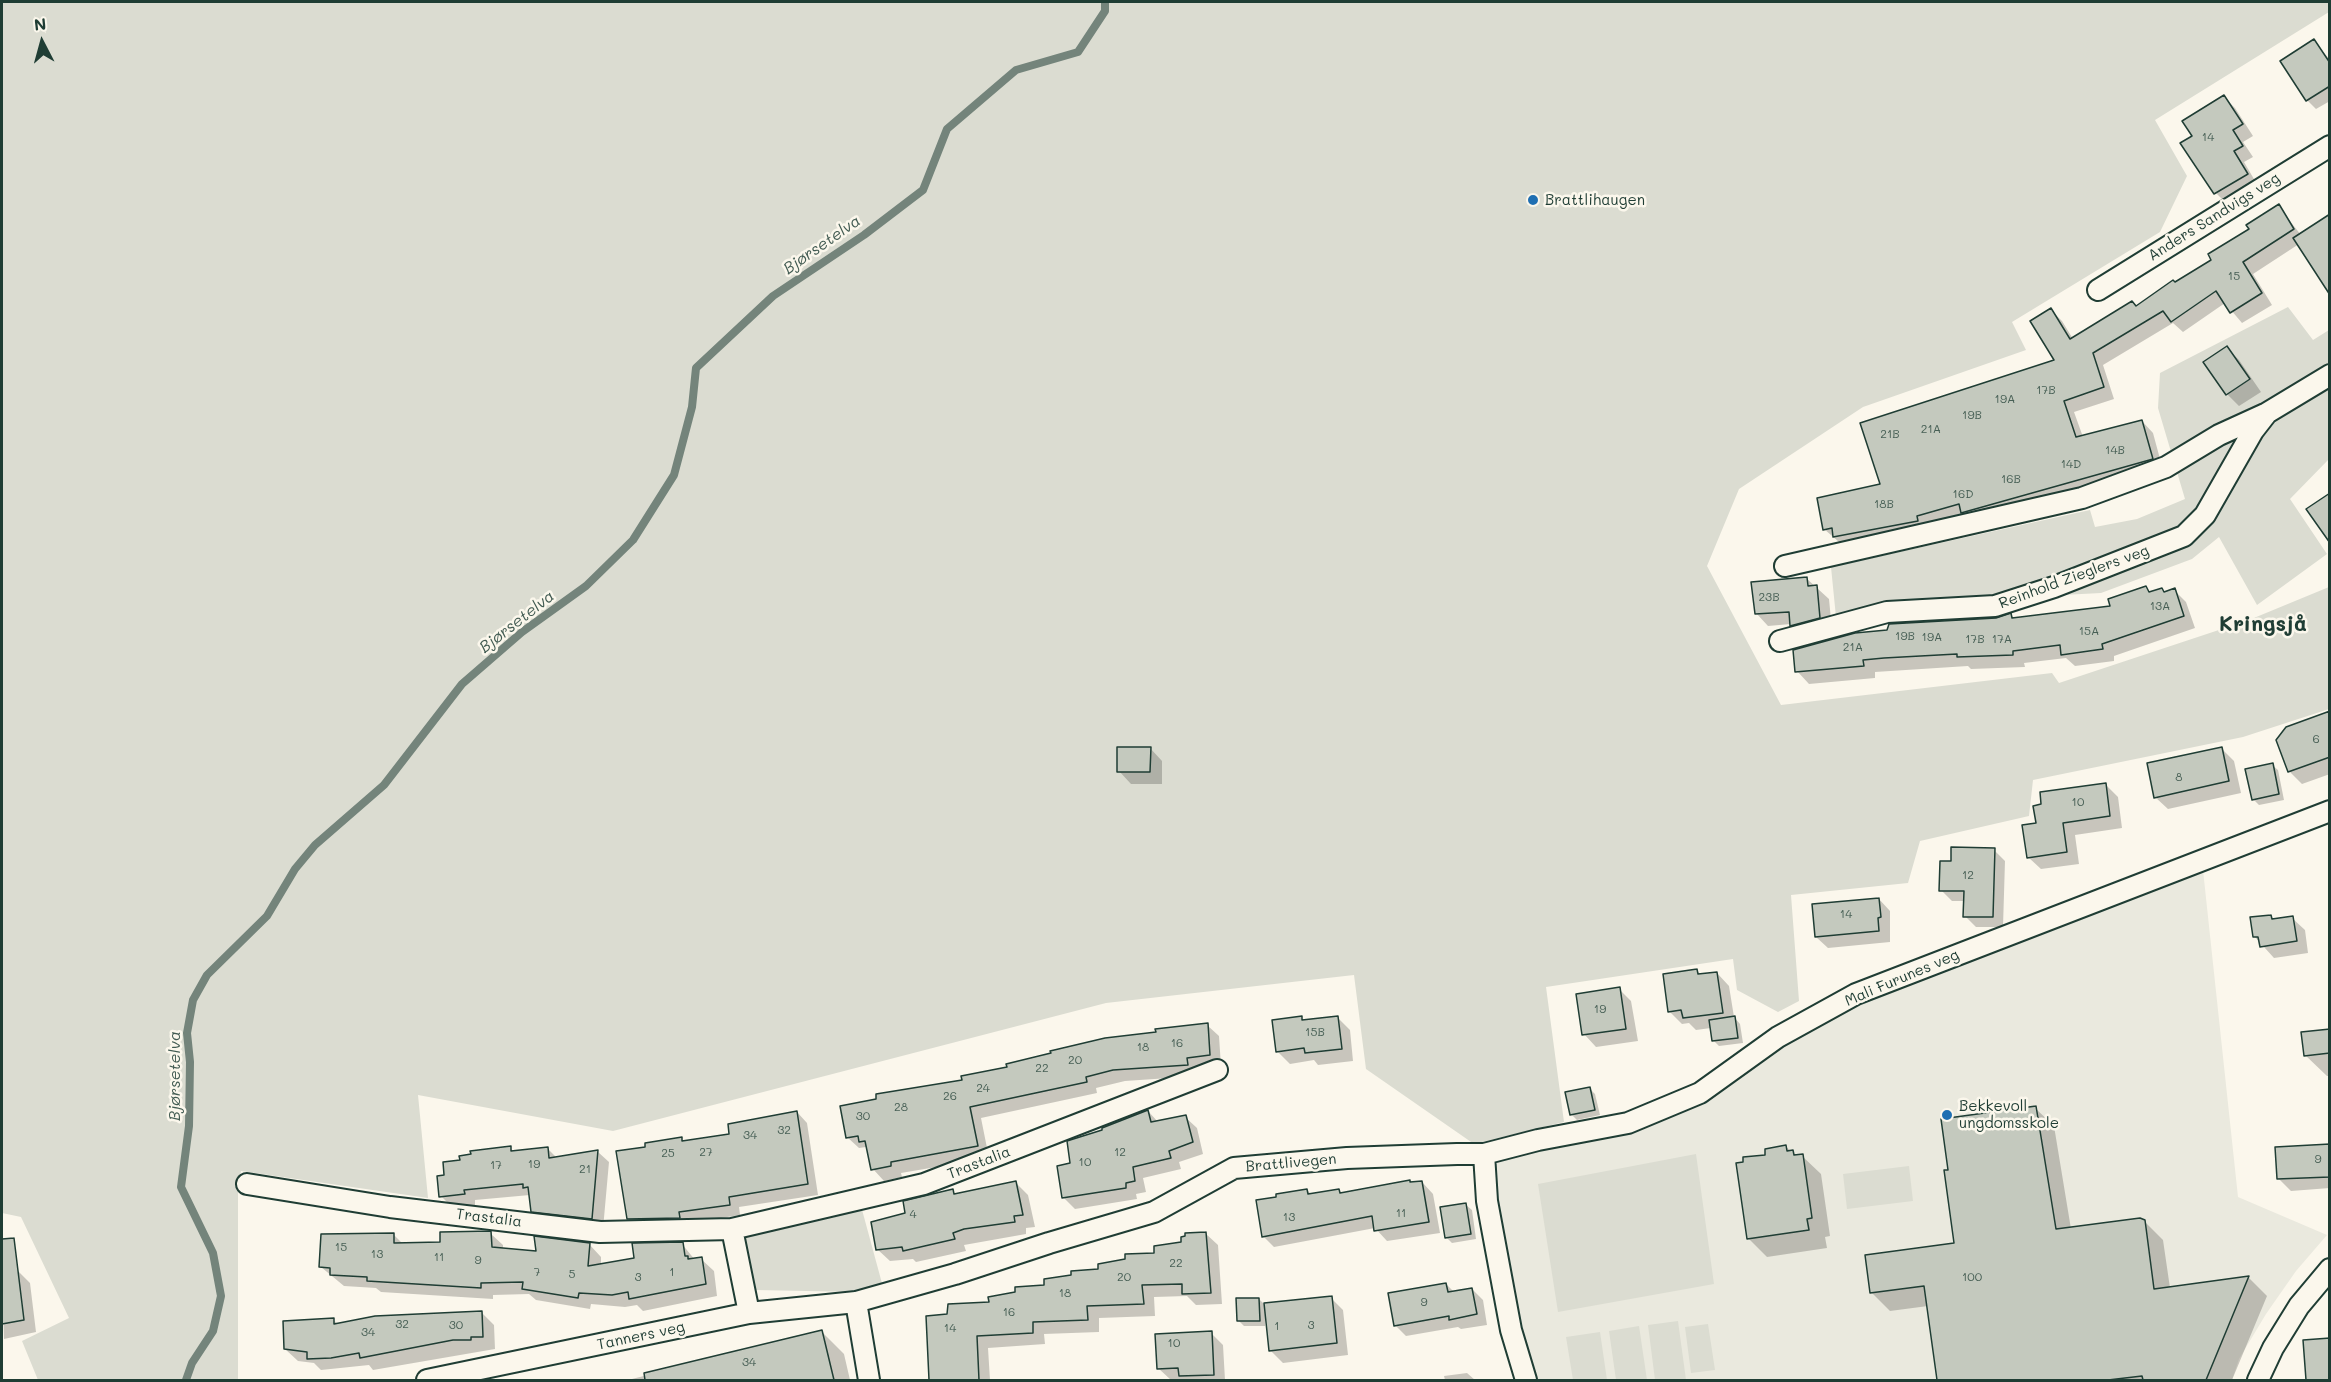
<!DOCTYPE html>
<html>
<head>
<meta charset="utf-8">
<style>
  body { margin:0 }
  #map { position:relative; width:2331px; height:1382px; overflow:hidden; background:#fbf7ec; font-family:Mali,sans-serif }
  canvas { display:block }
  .frame { position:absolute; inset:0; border:3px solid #1f3d34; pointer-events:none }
  .north { position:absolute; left:12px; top:12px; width:60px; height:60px; -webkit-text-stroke:4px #fbf7ec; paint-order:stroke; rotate:354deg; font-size:16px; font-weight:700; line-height:24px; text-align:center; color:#1f3d34 }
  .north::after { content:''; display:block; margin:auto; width:21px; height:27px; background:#1f3d34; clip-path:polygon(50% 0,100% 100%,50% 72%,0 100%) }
</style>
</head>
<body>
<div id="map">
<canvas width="2331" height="1382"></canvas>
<div class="frame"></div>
<div class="north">N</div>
</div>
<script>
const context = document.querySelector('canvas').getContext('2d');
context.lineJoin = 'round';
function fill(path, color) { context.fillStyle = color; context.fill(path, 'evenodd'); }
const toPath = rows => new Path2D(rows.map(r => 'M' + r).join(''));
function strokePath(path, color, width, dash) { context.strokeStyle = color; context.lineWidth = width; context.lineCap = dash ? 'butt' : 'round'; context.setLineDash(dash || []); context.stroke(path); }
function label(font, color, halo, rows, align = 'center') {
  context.font = font + ' Mali,sans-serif'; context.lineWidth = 5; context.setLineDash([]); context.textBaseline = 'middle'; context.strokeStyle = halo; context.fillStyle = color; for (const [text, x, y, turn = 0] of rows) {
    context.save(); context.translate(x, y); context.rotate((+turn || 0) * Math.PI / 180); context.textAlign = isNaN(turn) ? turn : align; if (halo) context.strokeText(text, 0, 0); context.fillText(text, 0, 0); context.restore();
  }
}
const built = toPath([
  [2203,870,2238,1197,2327,1235,2296,1271,2266,1314,2239,1359,2232,1380,1532,1380,1490,1162,1630,1131,1783,1041,1861,1000]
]);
const green = toPath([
  [2,2,2329,2,2329,12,2155,120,2187,176,2160,232,2012,322,2026,350,1863,407,1739,489,1707,566,1781,705,2052,673,2059,683,2249,620,2329,587,2329,709,2243,737,2033,780,2029,816,1920,841,1908,883,1791,895,1799,1001,1778,1012,1737,990,1733,959,1546,987,1564,1122,1474,1144,1366,1069,1354,975,1106,1003,613,1131,418,1095,428,1198,241,1171,238,1193,238,1380,38,1380,22,1341,69,1318,21,1217,2,1213],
  [2288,307,2313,340,2329,330,2329,459,2290,499,2327,554,2257,605,2219,537,2192,559,2101,593,1888,604,1836,617,1831,567,2090,510,2095,527,2137,519,2185,499,2158,408,2160,373],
  [1696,1154,1714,1284,1558,1312,1538,1184],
  [1909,1166,1913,1201,1847,1209,1843,1174],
  [861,1206,883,1287,856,1292,756,1290,744,1235],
  [1678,1321,1686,1380,1655,1380,1648,1325],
  [1708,1324,1715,1370,1691,1373,1685,1327],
  [1639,1326,1647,1380,1616,1380,1609,1331],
  [1600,1332,1607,1380,1573,1380,1566,1337]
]);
const shadow = toPath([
  [2314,41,2330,60,2330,101,2316,109,2307,100],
  [2224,97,2235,108,2253,136,2243,142,2253,157,2244,162,2258,186,2227,204,2216,193,2182,144,2194,136],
  [2278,206,2301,235,2299,244,2253,274,2272,305,2242,323,2225,303,2183,332,2173,323,2103,365,2114,399,2074,412,2083,437,2142,421,2153,433,2163,470,1846,548,1824,529,2056,361,2051,310,2062,321,2073,339,2137,307,2213,260],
  [2227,348,2239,360,2261,392,2239,406,2227,394],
  [1806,578,1829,599,1832,630,1804,637,1791,624,1768,626,1756,613],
  [2146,588,2151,593,2162,589,2165,593,2174,590,2186,602,2195,628,2114,656,2114,661,2075,666,2066,658,2024,663,2025,667,1971,669,1968,666,1875,672,1875,678,1809,684,1797,671,2011,615,2015,619,2112,607],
  [2330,724,2330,774,2302,784,2290,772,2278,740],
  [1150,748,1162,761,1162,784,1131,784,1119,771],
  [2222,749,2234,761,2241,793,2168,809,2155,797],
  [2272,765,2278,770,2284,800,2259,805,2253,799],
  [2105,784,2118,797,2122,828,2075,835,2079,864,2041,869,2028,857,2043,806],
  [1994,850,2005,861,2003,927,1976,927,1965,916,1965,901,1952,901,1941,890,1952,863],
  [1879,899,1890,911,1890,942,1828,948,1816,937],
  [2271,917,2275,920,2292,918,2305,930,2308,953,2274,958,2254,936],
  [1697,971,1701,975,1717,973,1729,986,1734,1017,1740,1024,1743,1043,1719,1046,1713,1040,1711,1028,1696,1030,1689,1023,1682,1024,1669,1011],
  [1619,989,1631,1001,1638,1041,1596,1047,1584,1034],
  [1337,1017,1350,1030,1353,1061,1318,1065,1314,1060,1290,1064,1277,1051,1301,1018,1305,1022],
  [1207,1025,1219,1036,1221,1066,1199,1076,1125,1081,1096,1088,1097,1093,981,1118,989,1158,901,1173,902,1177,884,1181,873,1169,868,1150,866,1147,859,1148,847,1137,964,1082],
  [2330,1030,2330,1076,2327,1076,2305,1055],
  [1589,1088,1595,1094,1600,1115,1577,1120,1571,1114],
  [2035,1108,2054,1126,2071,1229,2144,1221,2163,1240,2170,1288,2249,1278,2267,1296,2232,1380,1938,1380,1928,1306,1890,1311,1872,1293,1955,1244,1950,1171],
  [1148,1111,1158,1122,1185,1117,1197,1128,1203,1154,1179,1162,1181,1169,1143,1178,1146,1192,1136,1194,1137,1199,1075,1209,1063,1197,1072,1164,1104,1131],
  [797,1112,807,1123,818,1195,739,1207,740,1215,689,1223,639,1229,628,1218,647,1148,681,1139,684,1142,731,1135],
  [1786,1147,1797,1156,1802,1156,1821,1174,1830,1236,1825,1237,1827,1248,1767,1257,1748,1238,1767,1156],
  [2330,1147,2330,1188,2291,1191,2278,1178],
  [510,1148,514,1152,547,1148,557,1158,598,1152,609,1162,603,1229,543,1222,532,1211,530,1195,475,1200,475,1205,452,1207,441,1196,446,1177,461,1161],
  [1410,1182,1422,1182,1433,1194,1440,1233,1387,1241,1375,1228,1274,1247,1263,1236,1307,1190,1312,1195,1338,1190,1342,1194],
  [1016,1183,1028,1195,1035,1227,1026,1228,1026,1234,964,1245,966,1251,916,1262,913,1259,890,1261,877,1249,907,1214,952,1191,957,1195],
  [1466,1205,1472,1210,1476,1239,1452,1243,1446,1237],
  [490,1233,503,1245,503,1250,537,1253,589,1244,601,1257,601,1265,635,1260,682,1244,695,1260,701,1259,714,1271,717,1296,643,1311,637,1305,625,1307,591,1304,590,1309,536,1300,529,1294,493,1295,493,1299,381,1292,376,1288,344,1286,321,1267,394,1235,403,1244,442,1243],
  [1205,1233,1218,1245,1222,1304,1196,1305,1187,1296,1154,1297,1155,1316,1099,1318,1099,1332,1044,1334,1045,1344,988,1348,990,1380,1004,1380,937,1380,937,1353,949,1316,1156,1254],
  [18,1271,30,1283,36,1332,4,1339,2,1273],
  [1446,1284,1454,1292,1472,1289,1483,1300,1487,1325,1461,1329,1458,1327,1406,1336,1395,1325],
  [1331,1298,1343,1310,1348,1355,1283,1363,1271,1351,1267,1316,1265,1316,1265,1326,1244,1326,1238,1320,1259,1299,1264,1304],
  [482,1313,494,1325,495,1349,373,1370,369,1365,321,1370,314,1363,298,1361,285,1349,333,1320,338,1324],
  [821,1331,844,1354,850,1380,628,1380],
  [1211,1333,1223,1345,1225,1380,1171,1380,1158,1368],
  [1467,1373,1475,1380,1445,1380,1444,1376]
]);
const stream = toPath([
  [186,1380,192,1363,213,1331,221,1296,213,1253,181,1187,189,1126,190,1062,187,1033,193,1000,207,975,267,916,295,869,315,845,384,785,462,684,522,632,586,586,633,540,674,475,692,407,696,368,773,296,864,235,923,190,947,129,1016,70,1078,52,1105,11,1105,2]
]);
const building = toPath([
  [2314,39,2330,63,2330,86,2306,101,2280,61,2314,39],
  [2224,95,2243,124,2233,130,2243,146,2234,151,2248,174,2214,194,2180,143,2192,136,2182,121,2224,95],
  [2279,204,2294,229,2243,262,2262,293,2230,313,2216,291,2171,322,2163,311,2093,353,2104,387,2064,401,2076,437,2142,420,2153,459,1961,513,1959,504,1917,516,1918,521,1833,537,1832,528,1823,530,1817,498,1880,484,1860,423,2054,360,2030,321,2051,308,2070,339,2132,301,2136,306,2173,280,2175,282,2211,260,2208,254,2249,229,2246,225,2279,204],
  [2330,214,2330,295,2293,238,2330,214],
  [2227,346,2250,379,2226,395,2203,362,2227,346],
  [2330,493,2330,543,2306,509,2330,493],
  [1807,577,1808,586,1817,585,1820,618,1790,626,1789,612,1755,614,1751,582,1807,577],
  [2146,586,2149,592,2162,588,2164,592,2175,588,2184,616,2102,644,2103,649,2061,655,2060,645,2013,651,2013,655,1957,657,1957,654,1884,658,1863,660,1864,666,1795,672,1793,650,1855,633,1887,630,1889,624,1996,618,2011,613,2012,618,2110,606,2108,599,2146,586],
  [2330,711,2330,757,2288,772,2276,740,2286,727,2330,711],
  [1117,747,1151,747,1150,772,1117,772,1117,747],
  [2222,747,2229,781,2154,798,2147,763,2222,747],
  [2273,763,2279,794,2252,800,2245,769,2273,763],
  [2106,783,2110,816,2063,823,2067,852,2027,858,2022,825,2036,823,2033,806,2041,804,2040,792,2106,783],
  [1951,847,1995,848,1993,917,1963,917,1964,891,1939,891,1940,861,1951,861,1951,847],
  [1879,898,1881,917,1878,918,1879,931,1815,937,1812,904,1879,898],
  [2271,915,2272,919,2293,916,2297,941,2260,947,2258,937,2253,937,2250,917,2271,915],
  [1697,969,1698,974,1717,972,1723,1013,1683,1018,1681,1010,1668,1012,1663,974,1697,969],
  [1620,987,1626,1029,1582,1035,1576,994,1620,987],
  [1302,1016,1302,1020,1338,1016,1342,1049,1305,1053,1304,1048,1276,1052,1272,1020,1302,1016],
  [1735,1016,1738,1038,1712,1041,1709,1020,1735,1016],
  [1208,1023,1210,1055,1187,1058,1188,1065,1113,1070,1086,1077,1087,1082,970,1107,978,1146,891,1162,891,1166,871,1170,865,1141,859,1142,858,1136,846,1138,840,1106,876,1099,876,1094,962,1080,961,1076,1007,1067,1006,1064,1051,1053,1050,1051,1105,1038,1156,1032,1155,1029,1208,1023],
  [2330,1029,2330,1053,2304,1056,2301,1032,2330,1029],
  [1590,1087,1595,1110,1570,1115,1565,1092,1590,1087],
  [2036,1106,2056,1229,2140,1218,2145,1220,2154,1289,2249,1276,2206,1380,2143,1380,2142,1376,2108,1380,1937,1380,1924,1286,1870,1293,1865,1255,1954,1243,1944,1170,1948,1170,1941,1119,2036,1106],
  [1148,1110,1151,1122,1186,1115,1193,1142,1169,1151,1171,1158,1133,1167,1135,1181,1126,1183,1126,1188,1062,1198,1057,1166,1070,1163,1067,1141,1102,1130,1102,1128,1148,1110],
  [797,1111,808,1184,729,1197,730,1205,679,1212,680,1218,627,1219,616,1151,645,1147,645,1143,682,1137,682,1141,729,1134,728,1124,797,1111],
  [2330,1144,2330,1177,2277,1179,2275,1147,2330,1144],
  [1786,1145,1787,1151,1793,1150,1794,1155,1803,1154,1812,1218,1807,1219,1809,1230,1747,1239,1736,1163,1743,1162,1743,1157,1765,1155,1765,1149,1786,1145],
  [511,1146,511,1151,548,1147,549,1158,598,1150,592,1219,531,1212,528,1187,523,1188,523,1184,464,1190,465,1194,439,1197,437,1176,444,1175,443,1162,460,1160,459,1156,471,1154,470,1151,511,1146],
  [1410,1180,1410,1182,1422,1181,1429,1222,1374,1231,1372,1216,1262,1237,1256,1200,1276,1197,1276,1194,1307,1189,1308,1194,1339,1189,1340,1193,1410,1180],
  [1016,1181,1023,1215,1014,1216,1015,1222,964,1229,953,1233,955,1239,903,1251,902,1247,876,1250,871,1222,905,1213,903,1201,953,1189,954,1194,1016,1181],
  [1466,1203,1471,1234,1445,1238,1440,1207,1466,1203],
  [491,1231,492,1247,536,1251,534,1236,590,1243,588,1266,634,1258,632,1243,683,1242,685,1256,688,1256,688,1259,702,1257,706,1284,629,1299,628,1292,612,1295,579,1293,578,1298,522,1289,523,1282,481,1283,481,1288,367,1281,367,1277,330,1275,330,1268,319,1267,321,1234,394,1233,394,1243,440,1242,440,1232,491,1231],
  [1206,1232,1211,1293,1182,1294,1182,1284,1142,1285,1144,1304,1087,1306,1088,1320,1033,1322,1033,1333,977,1336,979,1380,929,1380,926,1316,947,1314,948,1304,989,1302,988,1297,1015,1292,1015,1287,1044,1285,1044,1279,1071,1275,1071,1271,1098,1269,1098,1264,1125,1259,1125,1254,1154,1253,1154,1246,1181,1242,1181,1237,1185,1236,1185,1233,1206,1232],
  [14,1238,24,1320,2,1324,2,1239,14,1238],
  [1446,1283,1448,1292,1472,1288,1477,1314,1449,1320,1449,1316,1394,1326,1388,1293,1446,1283],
  [1332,1296,1337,1343,1269,1351,1264,1303,1332,1296],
  [1236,1298,1259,1298,1260,1321,1237,1321,1236,1298],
  [482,1311,483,1337,471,1337,471,1340,453,1340,360,1358,359,1353,331,1358,307,1359,307,1352,284,1349,283,1321,334,1318,334,1324,375,1316,482,1311],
  [822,1330,834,1380,645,1380,644,1373,822,1330],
  [1212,1331,1214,1375,1179,1376,1178,1368,1157,1369,1155,1334,1212,1331],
  [2330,1338,2330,1380,2306,1380,2303,1340,2330,1338]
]);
const street = toPath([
  [2098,290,2330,146],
  [1785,566,2082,498,2166,467,2219,435,2265,414],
  [1780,641,1887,612,1995,606,2054,587,2184,536,2205,515,2253,431,2267,413,2330,375],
  [1484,1154,1538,1140,1628,1123,1700,1093,1778,1037,1856,994,2330,811],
  [247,1184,390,1207,600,1232,732,1229,924,1184,1217,1070],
  [732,1229,749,1313],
  [856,1302,869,1380],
  [427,1380,749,1313,856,1302,955,1274,1049,1243,1154,1212,1234,1168,1347,1158,1457,1154,1484,1154,1487,1201,1511,1330,1526,1380],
  [2258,1380,2273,1348,2299,1306,2330,1269]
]);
const markers = [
  [1533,200,6,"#1f6fb2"],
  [1947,1115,6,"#1f6fb2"]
];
const numberNames = [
  ["14",2208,137],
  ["15",2234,276],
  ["17B",2046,390],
  ["19A",2005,399],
  ["19B",1972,415],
  ["21A",1931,429],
  ["21B",1890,434],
  ["14B",2115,450],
  ["14D",2071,464],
  ["16B",2011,479],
  ["16D",1963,494],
  ["18B",1884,504],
  ["23B",1769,597],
  ["13A",2160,606],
  ["15A",2089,631],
  ["19B",1905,636],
  ["19A",1932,637],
  ["17B",1975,639],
  ["17A",2002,639],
  ["21A",1853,647],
  ["6",2316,739],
  ["8",2179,777],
  ["10",2078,802],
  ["12",1968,875],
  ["14",1846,914],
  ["19",1600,1009],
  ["15B",1315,1032],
  ["16",1177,1043],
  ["18",1143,1047],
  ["20",1075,1060],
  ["22",1042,1068],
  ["24",983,1088],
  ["26",950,1096],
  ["28",901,1107],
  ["30",863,1116],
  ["32",784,1130],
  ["34",750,1135],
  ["27",706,1152],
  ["12",1120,1152],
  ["25",668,1153],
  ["9",2318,1159],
  ["10",1085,1162],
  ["19",534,1164],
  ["17",496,1165],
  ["21",585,1169],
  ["11",1401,1213],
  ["4",913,1214],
  ["13",1289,1217],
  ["15",341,1247],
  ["13",377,1254],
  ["11",439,1257],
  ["9",478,1260],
  ["22",1176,1263],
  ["7",537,1272],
  ["1",672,1272],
  ["5",572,1274],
  ["3",638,1277],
  ["20",1124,1277],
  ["100",1972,1277],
  ["18",1065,1293],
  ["9",1424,1302],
  ["16",1009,1312],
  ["32",402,1324],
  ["30",456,1325],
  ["3",1311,1325],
  ["1",1277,1326],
  ["14",950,1328],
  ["34",368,1332],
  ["10",1174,1343],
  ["34",749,1362]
];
const poiNames = [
  ["Brattlihaugen",1545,200],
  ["Bekkevoll",1959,1106],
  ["ungdomsskole",1959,1123]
];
const streetNames = [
  ["Anders Sandvigs veg",2214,217,-32],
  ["Reinhold Zieglers veg",2074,577,-20],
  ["Mali Furunes veg",1902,978,-23],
  ["Trastalia",979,1163,-21],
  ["Brattlivegen",1291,1163,-5],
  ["Trastalia",489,1218,7],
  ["Tanners veg",641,1336,-12]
];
const waterNames = [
  ["Bjørsetelva",822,245,-35],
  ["Bjørsetelva",517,622,-38],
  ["Bjørsetelva",175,1076,-90]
];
const districtNames = [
  ["Kringsjå",2263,625]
];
fill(built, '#eae9de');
fill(green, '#dbdcd1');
fill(shadow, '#0003');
strokePath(stream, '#74847b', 8);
fill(building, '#c4c9be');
strokePath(building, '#1f3d34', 1.5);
strokePath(street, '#1f3d34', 24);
strokePath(street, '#fbf7ec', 20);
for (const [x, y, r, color] of markers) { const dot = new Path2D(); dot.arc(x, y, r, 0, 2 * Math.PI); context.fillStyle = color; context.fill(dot); strokePath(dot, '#fbf7ec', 2); }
label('12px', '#486056', null, numberNames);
label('15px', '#1f3d34', '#fbf7ec', poiNames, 'left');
label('15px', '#1f3d34', '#fbf7ec', streetNames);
label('italic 16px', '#425b52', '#fbf7ec', waterNames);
label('bold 21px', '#1f3d34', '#fbf7ec', districtNames);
</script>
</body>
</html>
